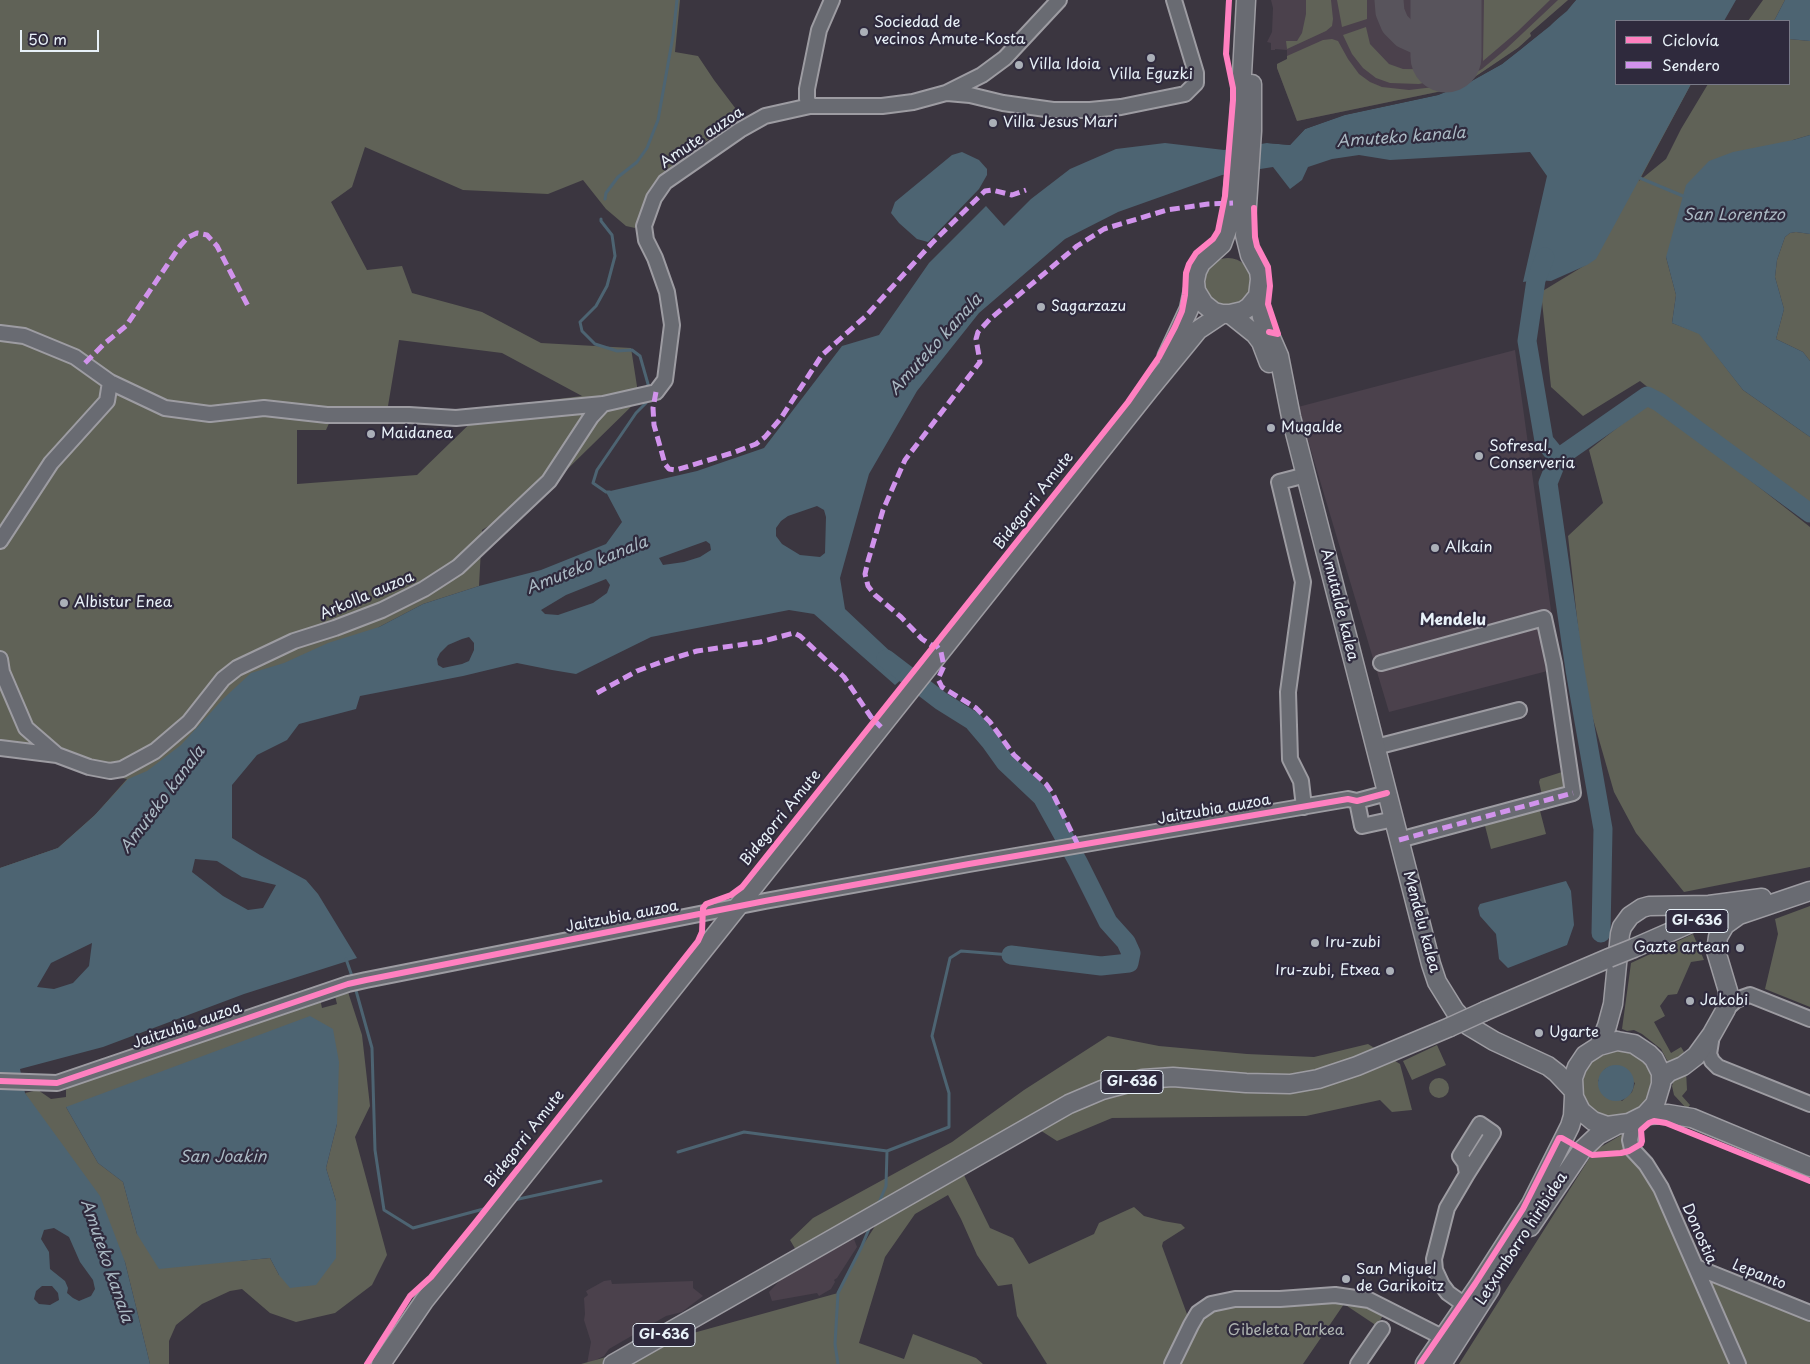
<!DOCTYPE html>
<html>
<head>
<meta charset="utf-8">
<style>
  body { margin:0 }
  #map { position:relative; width:1810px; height:1364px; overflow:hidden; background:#3b3640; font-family:"Playpen Sans",sans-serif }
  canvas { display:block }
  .legend { position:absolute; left:1615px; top:20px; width:175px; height:65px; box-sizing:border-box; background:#2f2a3d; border:1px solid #797a88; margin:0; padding:6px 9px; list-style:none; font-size:15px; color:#e8f1f8 }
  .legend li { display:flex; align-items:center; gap:10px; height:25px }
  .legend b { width:25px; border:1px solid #797a88 }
  .scale { position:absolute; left:20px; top:30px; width:79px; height:22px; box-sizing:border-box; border:2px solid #e8f1f8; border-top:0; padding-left:6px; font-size:15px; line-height:18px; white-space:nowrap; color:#e8f1f8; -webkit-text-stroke:4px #2f2a3d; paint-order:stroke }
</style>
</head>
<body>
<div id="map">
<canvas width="1810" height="1364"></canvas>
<ul class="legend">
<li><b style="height:6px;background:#ff80c0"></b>Ciclovía</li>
<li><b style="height:6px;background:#d193ec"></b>Sendero</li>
</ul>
<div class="scale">50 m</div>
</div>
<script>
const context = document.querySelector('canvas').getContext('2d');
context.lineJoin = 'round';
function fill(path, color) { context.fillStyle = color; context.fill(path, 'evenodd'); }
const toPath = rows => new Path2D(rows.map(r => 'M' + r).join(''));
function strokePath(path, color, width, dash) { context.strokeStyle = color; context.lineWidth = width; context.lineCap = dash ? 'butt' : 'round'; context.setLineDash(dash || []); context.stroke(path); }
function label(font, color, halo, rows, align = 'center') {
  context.font = font + ' "Playpen Sans",sans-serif'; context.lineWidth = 4.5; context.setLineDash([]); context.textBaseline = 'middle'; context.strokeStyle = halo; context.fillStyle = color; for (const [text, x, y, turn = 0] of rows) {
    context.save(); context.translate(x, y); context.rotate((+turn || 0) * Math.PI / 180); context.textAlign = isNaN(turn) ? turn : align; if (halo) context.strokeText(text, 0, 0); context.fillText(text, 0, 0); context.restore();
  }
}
const built = toPath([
  [1271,0,1568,0,1530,33,1531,36,1518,48,1493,67,1442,91,1297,121,1277,68,1277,64,1287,59,1287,50,1275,49,1275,50,1271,50,1271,43,1267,42,1272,32,1273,8],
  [1515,350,1559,668,1389,712,1298,407],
  [854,1239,857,1247,837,1278,834,1280,835,1282,831,1289,819,1296,817,1293,772,1301,769,1292,783,1277],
  [611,1280,612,1284,693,1281,693,1288,703,1296,682,1312,666,1316,609,1349,604,1356,587,1364,591,1342,584,1320,585,1314,584,1298,588,1295,586,1291,604,1281]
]);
const green = toPath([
  [0,0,680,0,675,52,698,56,714,80,742,117,677,161,666,175,641,222,635,228,626,226,606,209,583,180,548,194,463,190,365,147,352,187,331,202,367,270,402,266,412,293,482,312,541,343,631,348,639,399,543,493,482,530,479,586,423,604,379,627,0,1007,0,868,58,848,96,814,127,779,99,774,70,765,0,746],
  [399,340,502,353,582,396,486,408,417,475,297,484,297,430,326,430,336,408,387,412],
  [1306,0,1331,0,1333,19,1332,26,1326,31,1287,49,1286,41,1297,41,1302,33,1306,14],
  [1337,0,1367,0,1367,19,1342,27],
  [1484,0,1550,0,1517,32,1483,61],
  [1558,0,1568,0,1530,33,1531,36,1518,48,1475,77,1442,91,1297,121,1277,68,1277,64,1287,59,1287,56,1323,40,1332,39,1338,41,1348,59,1359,74,1370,82,1382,87,1409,90,1434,87,1464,79,1482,69,1506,49],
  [1763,0,1785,0,1774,21,1748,21],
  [1366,27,1370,44,1389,64,1403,69,1465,70,1440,79,1419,84,1390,83,1376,78,1363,68,1352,54,1343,35],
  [1789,39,1810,41,1810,135,1793,140,1666,257,1676,295,1672,323,1699,333,1743,390,1810,437,1810,517,1640,381,1583,416,1551,387,1541,292,1587,264,1573,225,1691,84,1639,181,1666,159,1681,129,1708,84,1789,84],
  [1796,232,1810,234,1810,361,1803,352,1776,339,1784,309,1775,277,1777,260,1785,237,1790,233],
  '1204 282a24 24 0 1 1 48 0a24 24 0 1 1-48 0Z',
  [1650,402,1810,527,1810,867,1684,892,1636,833,1614,792,1585,691,1568,536,1603,503,1589,450],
  [1562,737,1568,787,1542,795,1539,782,1540,779,1562,772,1556,739],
  [1539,807,1546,834,1491,849,1484,822],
  [1810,906,1810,1007,1765,989,1778,934,1775,919],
  [1693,934,1704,960,1691,962,1677,994,1668,995,1660,1006,1665,1016,1654,1022,1671,1053,1681,1047,1684,1052,1679,1059,1669,1064,1661,1049,1642,1034,1634,1030,1627,1031,1622,1029,1631,963],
  [348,992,362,1035,370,1106,355,1137,387,1255,372,1285,335,1313,296,1322,270,1313,242,1289,230,1291,202,1304,176,1325,169,1341,169,1364,150,1364,125,1262,25,1093,38,1090,51,1099,66,1097,66,1090,70,1085,320,999,322,1008,337,1004,335,996],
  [66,1107,337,1124,326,1168,336,1201,279,1275,270,1258,238,1261,137,1234,123,1182,98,1163],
  [1108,1036,1159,1046,1247,1054,1314,1057,1368,1044,1400,1064,1412,1110,1392,1112,1380,1100,1306,1116,1112,1118,1057,1141,1032,1125,960,1167,990,1228,1013,1238,1029,1264,1094,1234,1099,1223,1134,1207,1144,1216,1163,1221,1181,1224,1185,1228,1163,1242,1162,1246,1191,1325,1211,1304,1312,1297,1387,1308,1377,1326,1344,1304,1303,1364,1047,1364,1017,1316,1012,1284,998,1286,977,1255,961,1219,948,1195,915,1214,885,1257,859,1343,904,1359,913,1334,976,1358,983,1364,581,1364,838,1293,861,1248,886,1209,800,1257,790,1240,813,1218,952,1142,1024,1090],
  [1437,1045,1446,1065,1412,1080,1403,1061],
  [1618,1049,1631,1051,1648,1064,1653,1075,1654,1081,1648,1099,1640,1109,1626,1116,1609,1118,1597,1114,1588,1106,1582,1094,1582,1075,1591,1061,1602,1053],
  [1611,1066,1635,1083,1632,1092,1622,1101,1598,1081,1605,1069],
  [1686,1071,1687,1090,1682,1096,1690,1105,1687,1109,1674,1095,1672,1086,1674,1080],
  '1429 1088a10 10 0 1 1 20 0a10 10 0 1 1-20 0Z',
  [1628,1131,1639,1146,1735,1364,1459,1364,1594,1151],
  [1696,1267,1810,1313,1810,1364,1738,1364]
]);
const water = toPath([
  [1576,0,1736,0,1724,21,1616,21,1616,84,1691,84,1596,259,1587,265,1551,281,1536,280,1523,282,1547,176,1530,152,1390,160,1359,155,1332,159,1308,167,1302,180,1290,189,1273,167,1222,175,1118,212,1065,239,979,313,917,391,869,474,840,578,845,609,911,671,895,685,814,614,789,610,651,637,576,674,552,670,517,663,463,676,360,696,356,709,299,724,287,740,257,755,232,785,232,838,260,855,306,880,318,894,357,958,244,994,103,1047,20,1069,25,1093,100,1196,125,1262,150,1364,0,1364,0,868,58,848,94,816,128,779,147,771,181,745,223,699,251,673,284,663,328,643,379,627,423,604,479,586,541,570,606,544,622,522,606,492,697,471,764,448,842,346,879,335,929,263,986,206,1004,226,1031,199,1070,169,1116,149,1165,143,1224,150,1267,143,1290,145,1305,129,1344,115,1438,95,1468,83,1502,64,1550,26],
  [817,506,824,510,826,517,825,553,820,557,800,555,782,544,776,536,776,528,781,521,788,516],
  [706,541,710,544,711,550,700,557,684,562,663,565,659,558],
  [606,579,610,585,607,593,593,603,558,615,545,614,541,610,566,595],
  [469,637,474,643,474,650,469,661,462,664,443,668,438,665,437,659,440,653,448,645,462,639],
  [195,859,217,861,242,877,276,885,263,908,248,910,223,896,192,872],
  [92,943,89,966,73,983,54,989,37,987,51,963],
  [54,1228,69,1237,80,1262,93,1280,95,1289,91,1296,79,1301,73,1298,67,1293,68,1288,65,1281,50,1269,49,1252,41,1239,44,1230],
  [42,1286,52,1286,58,1293,59,1300,50,1305,39,1304,34,1299,36,1291],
  [1785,0,1810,0,1810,41,1789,39,1789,21,1774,21],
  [1810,135,1810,234,1796,232,1790,233,1785,237,1777,260,1775,277,1784,309,1776,339,1803,352,1810,361,1810,437,1743,390,1699,334,1672,323,1676,295,1666,257,1686,185,1709,161,1733,152,1793,140],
  [962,152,979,160,987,169,987,175,979,189,928,242,917,239,899,223,891,213,895,202,952,155],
  [1566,881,1571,891,1574,925,1567,945,1508,968,1499,959,1496,934,1480,916,1478,908,1480,904],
  [310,1016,333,1029,339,1062,337,1124,326,1168,336,1201,336,1258,316,1285,290,1288,279,1275,270,1258,159,1269,137,1234,123,1182,98,1163,66,1107],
  '1598 1083a18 18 0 1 1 36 0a18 18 0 1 1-36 0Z'
]);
const pier = toPath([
  [1572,0,1576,0,1567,11,1520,50,1502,64,1468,83,1438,95,1345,115,1305,129,1290,145,1267,143,1267,141,1289,142,1304,126,1344,113,1437,93,1475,77,1518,48,1548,24]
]);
const stream = toPath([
  [1640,178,1683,196],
  [605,199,606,193,618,177,637,162,647,148,658,120,673,36,677,0],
  [601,219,601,221,612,235,615,256,607,286,596,306,580,322,582,331,595,344,617,351,632,350,640,356,648,384,647,390],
  [610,492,606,492,593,483,597,470,636,413,646,403,646,398],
  [346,959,353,979],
  [355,987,372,1048,375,1150,384,1210,413,1228,491,1207],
  [678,1152,744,1132,887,1151],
  [514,1200,601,1181],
  [878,1205,886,1186,887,1151,949,1127,949,1093,932,1036,950,958,961,951,1011,955],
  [838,1364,835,1344,838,1293,861,1248,869,1229]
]);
const river = toPath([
  [1545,257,1536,280,1527,341,1544,441,1558,458,1548,483,1575,670,1603,829,1601,933],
  [1558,458,1647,396,1659,402,1810,513],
  [886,659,941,701,973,721,990,741,1005,762,1042,797,1078,862,1108,922,1126,942,1131,953,1129,963,1101,966,1011,955]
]);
const taxiway = toPath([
  [1389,0,1390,12,1395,24,1405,34,1416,39,1426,40,1437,39,1446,34]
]);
const runway = toPath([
  [1446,57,1446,0]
]);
const minor = toPath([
  [947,93,970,95,1003,103,1053,110,1090,110,1121,107,1185,94,1196,83,1196,73,1174,0],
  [810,106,807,99,807,89,819,30,832,0],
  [0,333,24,336,75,357,110,382,165,408,210,414,264,408,327,415,409,415,456,418,603,404,656,392,665,380,672,325,667,292,655,258,646,240,644,226,654,198,665,182,740,130,765,116,810,106,882,106,913,102,946,93,982,75,1005,58,1059,0],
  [0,541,51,463,107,401,110,382],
  [0,659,2,672,26,728,56,754],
  [1381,663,1544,618,1554,664,1573,793,1399,840],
  [1376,747,1519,710],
  [0,748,57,755,89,767,110,771,122,769,155,751,189,722,223,679,237,668,294,641,335,628,382,610,424,589,458,567,549,481,591,417,603,404],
  [1357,801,1362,826,1394,819],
  [1304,807,1301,781,1290,759,1288,692,1303,582,1279,482,1306,475],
  [1726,1009,1736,1000,1750,995,1810,1019],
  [1712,1035,1709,1054,1712,1061,1718,1067,1810,1104],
  [0,1081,57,1083,348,984,366,980,765,901,969,864,1348,799,1357,801,1387,793],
  [1634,1121,1630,1140,1632,1149,1646,1164,1661,1188,1738,1364],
  [1480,1124,1493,1133,1467,1174,1465,1163,1460,1156,1480,1124],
  [1696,1267,1810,1313],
  [1465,1305,1448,1293,1442,1285,1435,1270,1434,1259,1447,1208,1467,1174],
  [1172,1364,1191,1325,1198,1313,1211,1304,1235,1299,1280,1299,1335,1295,1369,1300,1442,1337],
  [1358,1364,1382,1329]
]);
const major = toPath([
  [1195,282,1196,291,1204,304,1214,312,1222,314,1230,314,1243,311,1249,307,1258,296,1260,279,1259,271,1250,255,1245,235,1252,131,1252,84],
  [1258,296,1262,317,1279,356,1291,417,1431,964,1437,982,1455,1011,1469,1026,1494,1041,1548,1066,1557,1073,1573,1090],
  [1230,314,1255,334,1261,342,1269,363],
  [1167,356,1189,309,1197,271,1201,263,1222,244,1230,222,1239,130,1246,0],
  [1634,948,1691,923,1729,910],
  [1485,1011,1609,958],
  [1617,1041,1634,1044,1649,1054,1654,1059,1661,1073,1661,1084,1655,1104,1645,1115,1629,1123,1607,1126,1593,1121,1581,1111,1574,1097,1573,1078,1577,1067,1585,1055,1599,1046,1617,1041],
  [1599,1046,1607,1026,1613,1004,1620,934,1622,927,1630,916,1642,908,1649,906,1709,905,1762,898],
  [1661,1080,1669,1072,1683,1066,1696,1056,1712,1034,1726,1009,1728,991,1716,951,1718,937,1725,925,1739,915,1810,891],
  [1645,1115,1668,1114,1692,1118,1810,1167],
  [1530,1227,1582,1150,1598,1135,1615,1126],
  [381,1364,424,1301,1149,390,1198,330,1222,314],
  [613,1364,1069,1104,1102,1090,1143,1079,1173,1077,1246,1083,1290,1084,1318,1079,1357,1066,1450,1027],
  [1425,1364,1479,1285,1531,1204,1570,1126,1573,1116,1574,1097],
  [1442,1364,1490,1289]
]);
const majorBridge = toPath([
  [1609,958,1634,948],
  [1450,1027,1485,1011]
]);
const quiet = toPath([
  [85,363,104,344,126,326,180,246,187,238,197,233,207,235,217,246,249,308],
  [656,392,653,408,654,425,665,464,669,469,676,470,732,453,756,444,765,437,781,418,822,355,866,316,932,243,985,191,992,190,1012,195,1026,190],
  [597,693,637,671,664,661,697,651,760,642,794,633,800,636,844,677,871,717,881,727],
  [1399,840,1573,793],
  [1078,845,1053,794,1046,784,1014,755,990,722,976,708,942,687,938,679,944,666,941,652,936,645,931,645,922,639,901,617,875,595,868,586,865,574,868,561,883,510,905,460,980,362,976,339,978,332,990,319,1077,246,1104,229,1167,210,1208,204,1233,203]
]);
const cycleway = toPath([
  [1254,208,1255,237,1257,246,1268,267,1270,286,1268,304,1278,334,1269,332],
  [0,1081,57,1083,348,984,366,980,765,901,969,864,1348,799,1357,801,1387,793],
  [367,1364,410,1296,431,1277,475,1223,698,941,702,932,703,908,706,904,731,895,742,887,1128,402,1159,357,1175,327,1182,311,1185,295,1186,273,1189,264,1196,253,1213,239,1218,231,1225,196,1233,100,1233,88,1226,54,1229,0],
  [1420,1364,1475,1284,1523,1209,1559,1138,1562,1138,1592,1155,1621,1153,1629,1151,1641,1144,1642,1141,1641,1130,1649,1123,1654,1121,1666,1123,1810,1181]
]);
const markers = [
  [864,32,5,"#abb0b8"],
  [1151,58,5,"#abb0b8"],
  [1019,65,5,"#abb0b8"],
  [993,123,5,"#abb0b8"],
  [1041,307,5,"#abb0b8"],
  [1271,428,5,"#abb0b8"],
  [371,434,5,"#abb0b8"],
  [1479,456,5,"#abb0b8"],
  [1435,548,5,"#abb0b8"],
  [64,603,5,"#abb0b8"],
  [1315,943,5,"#abb0b8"],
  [1740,948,5,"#abb0b8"],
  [1390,971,5,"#abb0b8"],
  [1690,1001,5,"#abb0b8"],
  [1539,1033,5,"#abb0b8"],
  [1346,1279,5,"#abb0b8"]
];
const shields = [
  [1697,921,62],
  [1132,1082,62],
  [664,1335,62]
];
const shieldNames = [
  ["GI-636",1697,921],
  ["GI-636",1132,1082],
  ["GI-636",664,1335]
];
const poiNames = [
  ["Sociedad de",874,23],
  ["vecinos Amute-Kosta",874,40],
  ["Villa Idoia",1029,65],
  ["Villa Eguzki",1151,75,"center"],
  ["Villa Jesus Mari",1003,123],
  ["Sagarzazu",1051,307],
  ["Mugalde",1281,428],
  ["Maidanea",381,434],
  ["Sofresal,",1489,447],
  ["Conserveria",1489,464],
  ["Alkain",1445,548],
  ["Albistur Enea",74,603],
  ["Iru-zubi",1325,943],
  ["Gazte artean",1730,948,"right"],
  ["Iru-zubi, Etxea",1380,971,"right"],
  ["Jakobi",1700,1001],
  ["Ugarte",1549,1033],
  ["San Miguel",1356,1270],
  ["de Garikoitz",1356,1287]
];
const streetNames = [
  ["Amute auzoa",702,138,-34],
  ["Bidegorri Amute",1034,501,-52],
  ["Arkolla auzoa",367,596,-23],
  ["Amutalde kalea",1339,605,76],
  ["Jaitzubia auzoa",1214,810,-10],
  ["Bidegorri Amute",781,818,-51],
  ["Jaitzubia auzoa",622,917,-11],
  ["Mendelu kalea",1421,922,75],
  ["Jaitzubia auzoa",187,1026,-19],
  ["Bidegorri Amute",525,1139,-52],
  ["Donostia",1699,1234,66],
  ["Letxunborro hiribidea",1522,1239,-57],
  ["Lepanto",1759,1275,22]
];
const parkNames = [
  ["Gibeleta Parkea",1286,1331]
];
const waterNames = [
  ["Amuteko kanala",1401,138,-4],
  ["San Lorentzo",1734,216],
  ["Amuteko kanala",936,345,-48],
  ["Amuteko kanala",587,566,-22],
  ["Amuteko kanala",163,800,-53],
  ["San Joakin",223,1158],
  ["Amuteko kanala",106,1261,71]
];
const neighbourhoodNames = [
  ["Mendelu",1453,621]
];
fill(built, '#4b414c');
fill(green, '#606257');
fill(water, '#4d6472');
fill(pier, '#3b3640');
strokePath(stream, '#4d6472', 3);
strokePath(river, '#4d6472', 19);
strokePath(taxiway, '#58545c', 29);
strokePath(runway, '#58545c', 71);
strokePath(minor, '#9d9ca2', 18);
strokePath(major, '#9d9ca2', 21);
strokePath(minor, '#696b72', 14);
strokePath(major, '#696b72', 18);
strokePath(majorBridge, '#9d9ca2', 21, []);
strokePath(majorBridge, '#696b72', 18);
strokePath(quiet, '#d193ec', 5, [10, 5]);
strokePath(cycleway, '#ff80c0', 6);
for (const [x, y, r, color] of markers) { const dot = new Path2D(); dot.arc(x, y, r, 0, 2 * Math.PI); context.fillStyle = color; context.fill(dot); strokePath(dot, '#2f2a3d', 2); }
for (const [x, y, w] of shields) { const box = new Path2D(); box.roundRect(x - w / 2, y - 11.5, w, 23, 4); context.fillStyle = '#2f2a3d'; context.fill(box); strokePath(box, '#e8f1f8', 1); }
label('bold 14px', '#e8f1f8', null, shieldNames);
label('15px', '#e8f1f8', '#2f2a3d', poiNames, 'left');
label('15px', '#e8f1f8', '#2f2a3d', streetNames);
label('15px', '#aeb4b1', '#2f2a3d', parkNames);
label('italic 16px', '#abbac4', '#2f2a3d', waterNames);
label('bold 16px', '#e8f1f8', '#2f2a3d', neighbourhoodNames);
</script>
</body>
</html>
